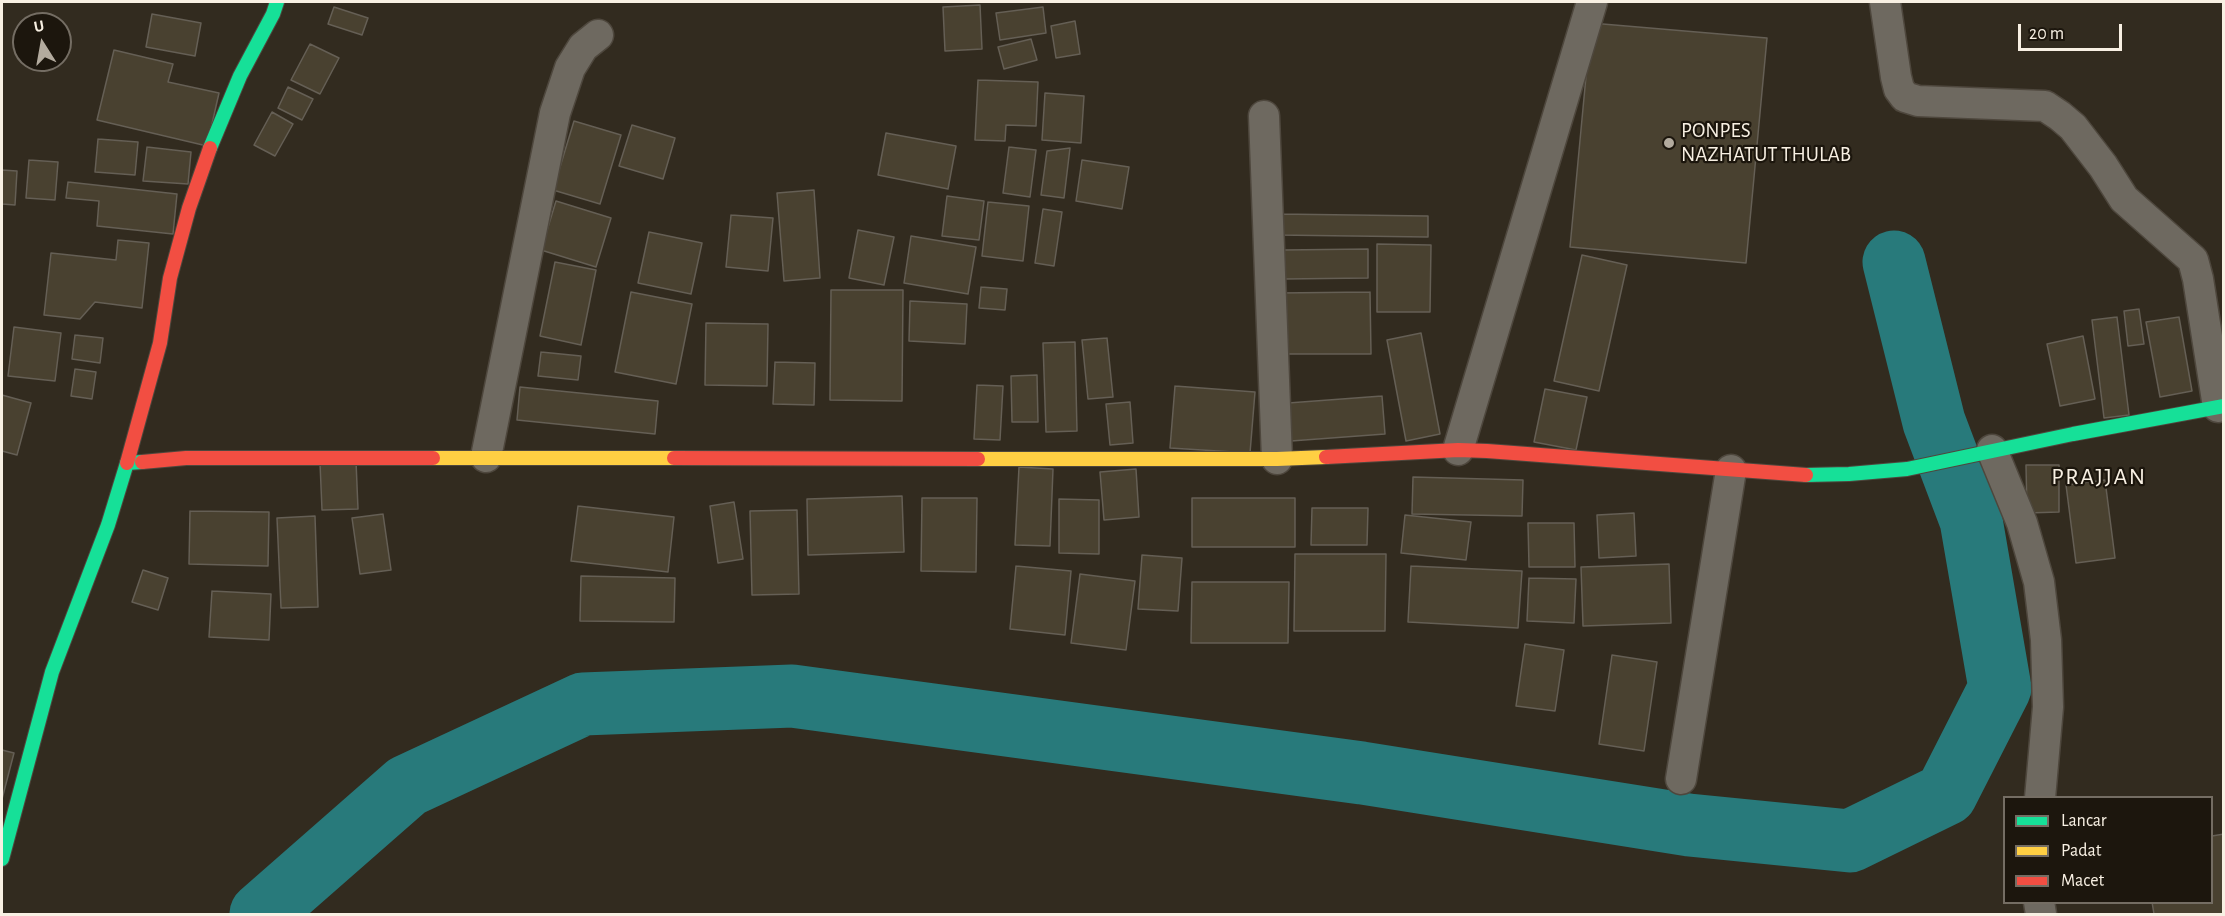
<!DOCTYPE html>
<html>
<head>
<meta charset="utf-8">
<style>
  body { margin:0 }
  #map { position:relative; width:2225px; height:916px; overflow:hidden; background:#322b1f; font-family:"Alegreya Sans",sans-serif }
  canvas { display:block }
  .frame { position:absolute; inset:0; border:3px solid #f8f0e3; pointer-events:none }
  .legend { position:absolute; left:2003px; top:796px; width:210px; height:108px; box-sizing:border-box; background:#1c160d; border:2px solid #746d63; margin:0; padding:8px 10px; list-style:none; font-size:18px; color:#f8f0e3 }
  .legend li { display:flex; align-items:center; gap:12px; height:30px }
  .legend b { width:30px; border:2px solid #746d63 }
  .north { position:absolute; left:12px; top:12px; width:60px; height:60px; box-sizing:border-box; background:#1c160d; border:2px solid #746d63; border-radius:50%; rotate:349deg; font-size:16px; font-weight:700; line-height:24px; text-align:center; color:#f8f0e3 }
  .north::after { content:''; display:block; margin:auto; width:21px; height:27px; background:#b3ab9e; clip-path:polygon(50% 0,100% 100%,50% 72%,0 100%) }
  .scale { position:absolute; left:2018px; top:24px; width:104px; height:27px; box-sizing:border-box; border:3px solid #f8f0e3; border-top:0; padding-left:8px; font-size:18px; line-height:21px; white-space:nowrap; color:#f8f0e3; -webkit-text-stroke:4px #1c160d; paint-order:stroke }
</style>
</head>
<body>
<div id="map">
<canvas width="2225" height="916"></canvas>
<div class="frame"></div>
<ul class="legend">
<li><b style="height:8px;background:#16e098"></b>Lancar</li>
<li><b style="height:8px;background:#ffcf43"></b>Padat</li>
<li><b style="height:8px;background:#f24e42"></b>Macet</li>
</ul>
<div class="north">U</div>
<div class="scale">20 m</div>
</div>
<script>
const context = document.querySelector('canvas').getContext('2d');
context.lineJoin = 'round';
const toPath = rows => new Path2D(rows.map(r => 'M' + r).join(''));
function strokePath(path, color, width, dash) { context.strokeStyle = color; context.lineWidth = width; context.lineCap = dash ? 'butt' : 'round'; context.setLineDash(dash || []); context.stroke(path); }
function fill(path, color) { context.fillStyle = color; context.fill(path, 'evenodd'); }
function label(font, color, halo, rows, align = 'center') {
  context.font = font + ' "Alegreya Sans",sans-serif'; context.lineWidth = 4.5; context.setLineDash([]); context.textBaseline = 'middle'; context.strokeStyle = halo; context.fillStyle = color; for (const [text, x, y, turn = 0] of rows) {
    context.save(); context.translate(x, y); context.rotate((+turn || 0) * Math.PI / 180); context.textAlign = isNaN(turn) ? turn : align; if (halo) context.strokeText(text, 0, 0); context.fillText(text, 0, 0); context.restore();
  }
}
const river = toPath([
  [261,914,407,786,583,704,792,696,1362,773,1689,825,1850,841,1946,794,2000,688,1971,520,1934,422,1894,262]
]);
const building = toPath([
  [980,5,982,49,945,51,943,7,980,5],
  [334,7,368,18,362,35,328,24,334,7],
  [1043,7,1046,33,1000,40,996,13,1043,7],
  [152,14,201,23,195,56,146,47,152,14],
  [1075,21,1080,54,1056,58,1051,26,1075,21],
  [1591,23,1767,38,1746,263,1570,247,1591,23],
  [1031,39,1037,60,1004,69,998,47,1031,39],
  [310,44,339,58,320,94,291,80,310,44],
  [114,50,173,64,168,82,219,93,207,146,97,120,114,50],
  [978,80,1038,82,1036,126,1006,125,1005,141,975,140,978,80],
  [288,87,313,99,302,120,278,108,288,87],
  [1045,93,1084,96,1081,143,1042,140,1045,93],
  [272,112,293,124,275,156,254,145,272,112],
  [574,121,621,135,600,204,553,190,574,121],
  [632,125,675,138,663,179,619,166,632,125],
  [886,133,956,146,948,189,878,175,886,133],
  [98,139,138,142,135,175,95,172,98,139],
  [147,147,191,152,188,184,143,181,147,147],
  [1009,147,1036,150,1030,197,1003,193,1009,147],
  [1070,148,1064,198,1041,195,1047,151,1070,148],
  [29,160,58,162,55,200,26,198,29,160],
  [1082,160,1129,167,1122,209,1076,201,1082,160],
  [2,170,17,171,15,205,2,204,2,170],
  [68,182,177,194,173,234,97,226,99,201,66,198,68,182],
  [814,190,820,278,784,281,777,193,814,190],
  [947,196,984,201,979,240,942,236,947,196],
  [556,201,611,218,596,267,541,250,556,201],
  [988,202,1029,206,1023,261,982,256,988,202],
  [1043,209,1062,212,1054,266,1035,263,1043,209],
  [1278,214,1428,216,1428,237,1277,235,1278,214],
  [731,215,773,218,768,271,726,267,731,215],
  [858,230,894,237,884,285,849,278,858,230],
  [649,232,702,243,691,294,638,283,649,232],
  [911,236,976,247,968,294,904,283,911,236],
  [118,240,149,243,142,308,95,302,80,319,44,315,51,253,116,260,118,240],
  [1377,244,1431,245,1430,312,1377,312,1377,244],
  [1368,249,1368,278,1284,279,1283,250,1368,249],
  [1582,255,1627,265,1599,391,1554,381,1582,255],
  [555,262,596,270,581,345,540,336,555,262],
  [981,287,1007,289,1005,310,979,308,981,287],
  [831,290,903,290,902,401,830,400,831,290],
  [631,292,692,304,676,384,615,372,631,292],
  [1370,292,1371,354,1278,354,1278,293,1370,292],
  [910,301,967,304,965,344,909,341,910,301],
  [2139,309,2144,344,2128,346,2124,311,2139,309],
  [2117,317,2129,415,2104,418,2092,320,2117,317],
  [2179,317,2192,391,2160,397,2146,322,2179,317],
  [706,323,768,324,767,386,705,385,706,323],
  [14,327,61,333,55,381,8,376,14,327],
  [1421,333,1440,434,1406,441,1387,340,1421,333],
  [75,335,103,338,100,363,72,359,75,335],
  [2083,336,2095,399,2060,406,2047,344,2083,336],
  [1107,338,1113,397,1088,399,1082,340,1107,338],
  [1075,342,1077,431,1046,432,1043,343,1075,342],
  [541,352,581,356,578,380,538,376,541,352],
  [775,362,815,363,814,405,773,404,775,362],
  [75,369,96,372,92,399,71,396,75,369],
  [1037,375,1038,422,1012,422,1011,376,1037,375],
  [977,385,1003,386,1000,440,974,439,977,385],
  [1175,386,1255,392,1250,453,1170,448,1175,386],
  [520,387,658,401,655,434,517,420,520,387],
  [1545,389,1587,397,1576,450,1534,442,1545,389],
  [2,395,31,403,17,455,2,451,2,395],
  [1382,396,1385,434,1291,441,1288,403,1382,396],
  [1130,402,1133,443,1110,445,1106,404,1130,402],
  [356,461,358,509,322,510,320,463,356,461],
  [2026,465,2059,465,2059,512,2027,513,2026,465],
  [1019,467,1053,469,1050,546,1015,545,1019,467],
  [1136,469,1139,517,1104,520,1100,472,1136,469],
  [1413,477,1523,480,1522,516,1412,514,1413,477],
  [2105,480,2115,558,2076,563,2066,485,2105,480],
  [902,496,904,552,808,555,807,499,902,496],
  [922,498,977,498,976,572,921,571,922,498],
  [1192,498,1295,498,1295,547,1192,547,1192,498],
  [1059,499,1099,500,1099,554,1059,553,1059,499],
  [734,502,743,559,718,563,710,506,734,502],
  [578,506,674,517,668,572,571,561,578,506],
  [1312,508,1368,508,1367,545,1311,545,1312,508],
  [797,510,799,594,752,595,750,511,797,510],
  [190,511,269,512,268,566,189,564,190,511],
  [1634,513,1636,556,1599,558,1597,515,1634,513],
  [383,514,391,570,360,574,352,518,383,514],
  [1405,515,1471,522,1466,560,1401,553,1405,515],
  [315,516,318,607,281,608,277,518,315,516],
  [1528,523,1574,523,1575,567,1529,567,1528,523],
  [1295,554,1386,554,1385,631,1294,631,1295,554],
  [1142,555,1182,558,1178,611,1138,609,1142,555],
  [1669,564,1671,623,1583,626,1581,567,1669,564],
  [1016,566,1071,571,1065,635,1010,629,1016,566],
  [1411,566,1522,571,1518,628,1408,622,1411,566],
  [143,570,168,578,158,610,132,602,143,570],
  [1080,574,1135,581,1126,650,1071,643,1080,574],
  [581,576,675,578,674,622,580,621,581,576],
  [1529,578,1576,579,1574,623,1527,621,1529,578],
  [1192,582,1289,582,1288,643,1191,643,1192,582],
  [212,591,271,594,269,640,209,637,212,591],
  [1525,644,1564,650,1555,711,1516,706,1525,644],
  [1612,655,1657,662,1644,751,1599,744,1612,655],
  [2,750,14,753,2,799,2,750],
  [2224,834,2224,914,2154,914,2152,902,2212,902,2212,836,2224,834]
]);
const street = toPath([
  [1885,2,1896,77,1899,89,1905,97,1918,101,2045,106,2060,116,2073,127,2103,166,2124,199,2193,260,2198,279,2218,407],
  [1264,116,1277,459],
  [1458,450,1592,2],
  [1992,450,2022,523,2039,582,2046,640,2048,707,2040,798],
  [486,457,555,113,570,68,583,47,598,35],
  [1681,779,1731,470],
  [2039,902,2041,914]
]);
const fast = toPath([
  [210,148,240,76,273,14,277,2],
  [1806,475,1849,474,1907,469,2073,434,2224,406],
  [2,859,52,672,108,525,127,463,142,462]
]);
const slow = toPath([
  [433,458,674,458],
  [978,459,1277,459,1326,457]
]);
const jam = toPath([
  [1326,457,1458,450,1487,451,1806,475],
  [674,458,978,459],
  [142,462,186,458,433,458],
  [127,463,160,343,170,278,189,208,210,148]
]);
const markers = [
  [1669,143,6,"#b3ab9e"]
];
const poiNames = [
  ["PONPES",1681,131],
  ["NAZHATUT THULAB",1681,155]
];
const quarterNames = [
  ["PRAJJAN",2099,477]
];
strokePath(river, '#287a7b', 63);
fill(building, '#494130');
strokePath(building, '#655f55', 1.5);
strokePath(street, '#4e473d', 33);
strokePath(fast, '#4e473d', 16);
strokePath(slow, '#4e473d', 16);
strokePath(jam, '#4e473d', 16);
strokePath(street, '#6e6960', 30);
strokePath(fast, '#16e098', 14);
strokePath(slow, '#ffcf43', 14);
strokePath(jam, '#f24e42', 14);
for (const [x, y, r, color] of markers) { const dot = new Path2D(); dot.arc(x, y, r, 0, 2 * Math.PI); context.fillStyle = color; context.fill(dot); strokePath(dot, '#1c160d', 2); }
label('21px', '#f8f0e3', '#1c160d', poiNames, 'left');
context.letterSpacing = '1.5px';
label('24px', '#f8f0e3', '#1c160d', quarterNames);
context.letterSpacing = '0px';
</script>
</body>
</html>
